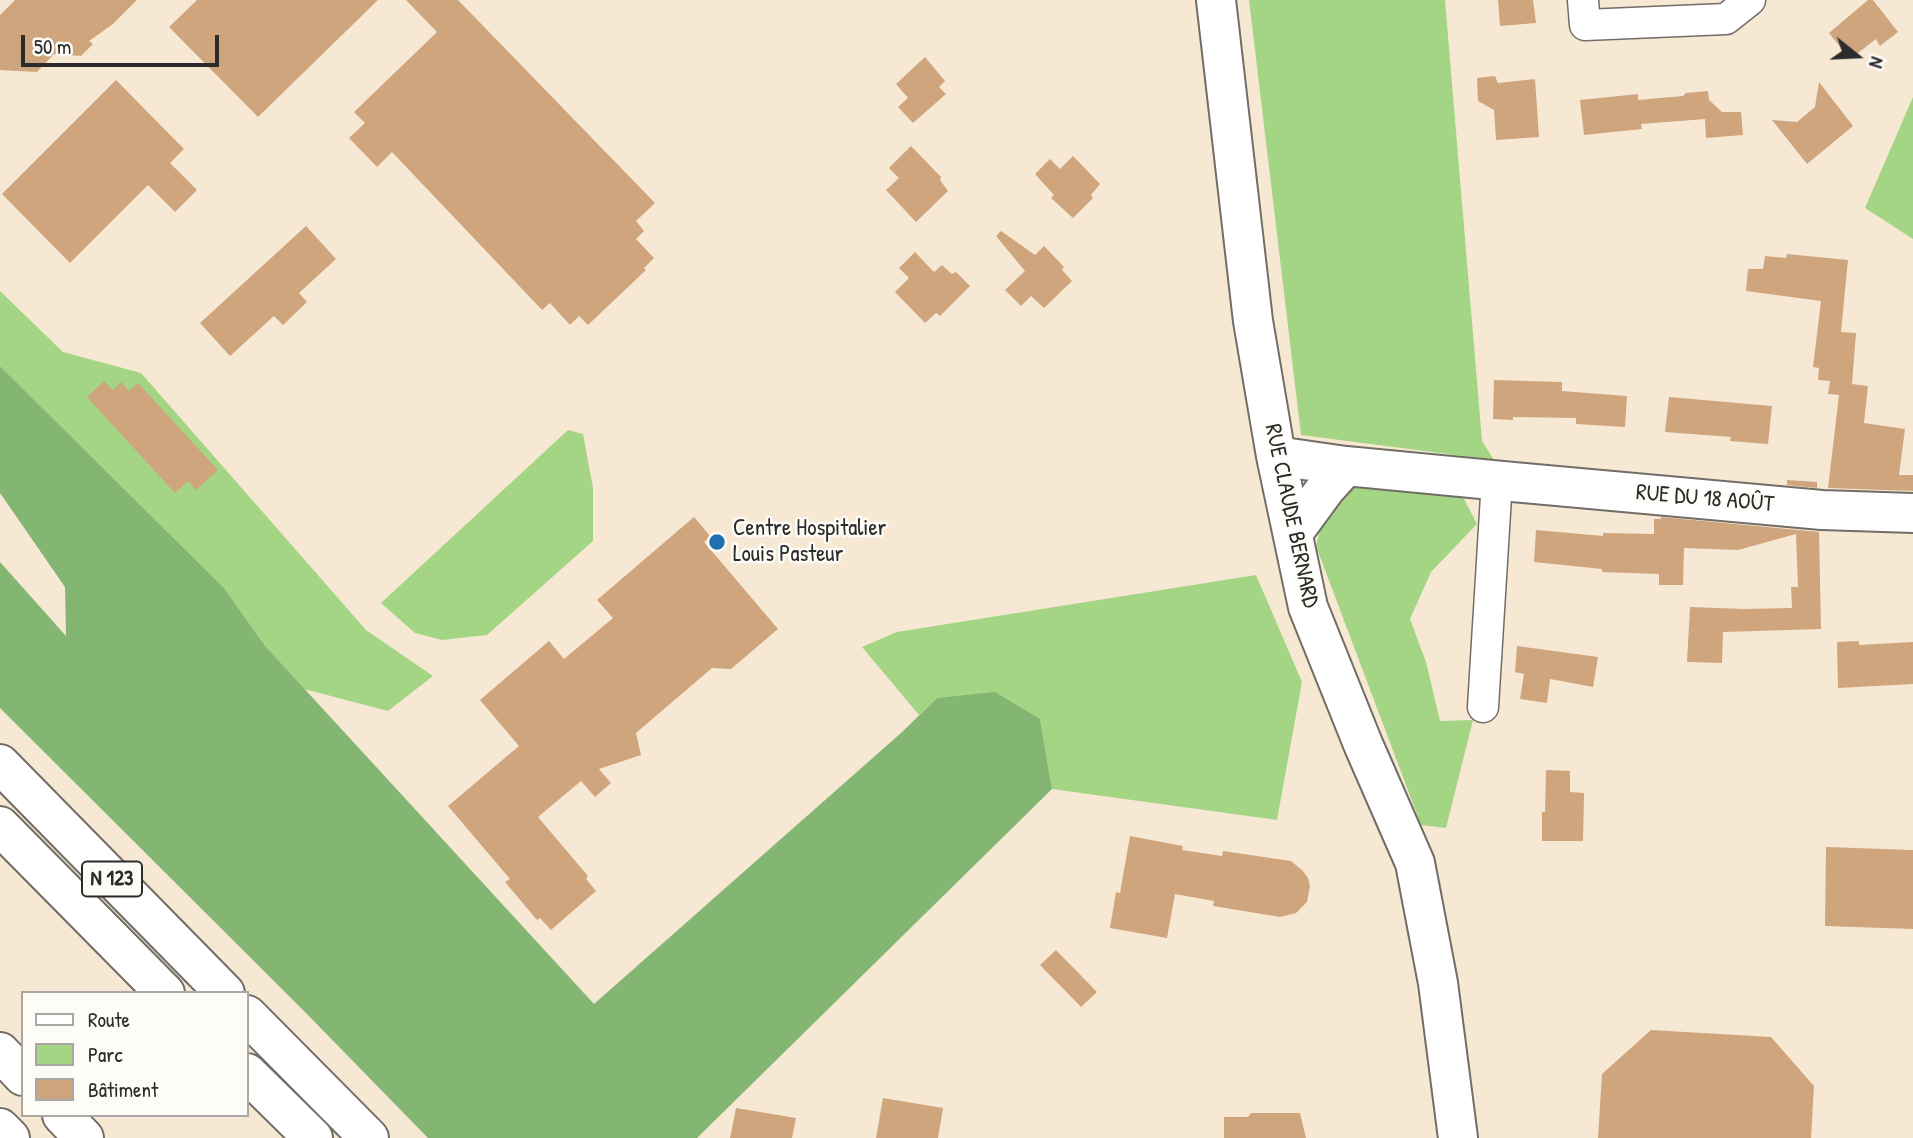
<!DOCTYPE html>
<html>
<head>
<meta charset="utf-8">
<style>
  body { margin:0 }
  #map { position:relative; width:1913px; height:1138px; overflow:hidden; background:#f7e8d4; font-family:"Patrick Hand",sans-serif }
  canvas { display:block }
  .legend { position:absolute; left:21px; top:991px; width:228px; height:126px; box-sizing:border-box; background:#fdfcf7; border:2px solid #a9a8a5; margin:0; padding:9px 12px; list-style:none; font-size:21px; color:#2b2b2b }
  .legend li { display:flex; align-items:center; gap:14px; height:35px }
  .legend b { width:35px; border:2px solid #a9a8a5 }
  .north { position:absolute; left:1822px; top:21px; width:70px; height:70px; -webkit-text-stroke:5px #fdfcf7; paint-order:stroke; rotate:108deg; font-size:19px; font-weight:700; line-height:28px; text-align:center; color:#2b2b2b }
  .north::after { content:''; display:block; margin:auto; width:24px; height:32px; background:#2b2b2b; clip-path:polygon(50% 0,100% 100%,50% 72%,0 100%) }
  .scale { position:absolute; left:21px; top:35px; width:198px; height:32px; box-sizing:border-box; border:4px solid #2b2b2b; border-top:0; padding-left:9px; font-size:21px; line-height:24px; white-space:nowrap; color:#2b2b2b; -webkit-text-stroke:5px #fdfcf7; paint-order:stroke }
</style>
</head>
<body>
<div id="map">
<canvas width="1913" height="1138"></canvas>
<ul class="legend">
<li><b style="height:9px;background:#fff"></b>Route</li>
<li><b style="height:19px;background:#a4d584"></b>Parc</li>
<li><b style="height:19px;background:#cfa57e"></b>Bâtiment</li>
</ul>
<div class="north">N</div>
<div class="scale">50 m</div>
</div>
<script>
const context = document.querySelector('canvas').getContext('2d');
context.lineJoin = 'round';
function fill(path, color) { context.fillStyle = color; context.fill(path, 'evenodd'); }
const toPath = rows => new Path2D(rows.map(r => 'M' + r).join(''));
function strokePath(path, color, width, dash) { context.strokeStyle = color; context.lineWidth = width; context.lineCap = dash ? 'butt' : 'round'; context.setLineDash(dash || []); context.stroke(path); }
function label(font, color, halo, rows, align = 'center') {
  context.font = font + ' "Patrick Hand",sans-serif'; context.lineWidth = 5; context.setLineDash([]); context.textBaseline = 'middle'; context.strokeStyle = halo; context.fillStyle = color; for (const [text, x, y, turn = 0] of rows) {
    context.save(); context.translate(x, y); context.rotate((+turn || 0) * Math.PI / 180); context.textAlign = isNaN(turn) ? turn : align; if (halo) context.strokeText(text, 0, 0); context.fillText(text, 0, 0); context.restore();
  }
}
const green = toPath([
  [1249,0,1445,0,1482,441,1494,460,1301,435],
  [1913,97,1913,239,1865,208],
  [0,291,63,352,141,373,366,630,433,676,388,711,304,689,266,647,224,588,0,366],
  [568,430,583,434,593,488,593,541,487,635,442,640,415,633,381,603],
  [1368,482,1463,497,1477,524,1431,572,1410,619,1426,662,1440,721,1473,720,1446,828,1421,825,1316,546,1325,508,1344,490],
  [1256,575,1302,682,1277,820,1052,789,1040,719,937,698,919,715,862,647,897,632]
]);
const forest = toPath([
  [0,366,224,588,266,647,594,1004,901,733,937,698,995,692,1040,719,1052,789,697,1138,428,1138,304,1011,0,708,0,562,66,636,65,587,0,493]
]);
const building = toPath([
  [15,0,137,0,113,24,89,41,93,44,81,56,54,54,37,72,0,70,0,15],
  [197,0,378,0,258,117,169,27],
  [406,0,458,0,655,203,636,221,644,231,636,239,654,258,644,268,646,270,588,325,579,316,570,325,550,303,542,310,392,152,377,167,349,138,365,123,354,112,437,32],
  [1498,0,1533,0,1536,23,1500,26],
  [1868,0,1873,0,1898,32,1880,46,1876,39,1850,59,1829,33],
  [925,57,945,81,939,87,946,94,913,123,898,107,908,98,896,84],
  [1495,76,1498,83,1535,79,1539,137,1496,140,1494,110,1478,101,1477,78],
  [116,80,184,149,170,163,197,190,175,212,148,185,70,263,2,194],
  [1819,82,1853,126,1807,164,1772,120,1797,122,1815,107],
  [1708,91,1709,100,1722,112,1741,112,1743,135,1706,138,1705,119,1641,124,1642,129,1584,135,1580,100,1638,94,1638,100,1683,96,1686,93],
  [911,146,941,177,940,180,948,191,916,222,886,190,899,178,889,168],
  [1073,156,1100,184,1091,195,1093,198,1073,218,1051,198,1054,195,1035,174,1050,159,1060,169],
  [306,226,336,259,299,293,307,302,283,325,274,316,230,356,200,323],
  [1001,231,1035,255,1044,246,1064,267,1062,270,1072,281,1044,308,1031,296,1021,306,1005,290,1025,271,996,236],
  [915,252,934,272,942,265,952,274,956,272,970,286,940,316,936,313,925,323,895,292,909,278,899,268],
  [1787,254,1848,260,1841,332,1856,333,1852,384,1868,386,1864,423,1905,429,1899,475,1913,475,1913,491,1828,488,1839,395,1828,394,1830,381,1818,380,1819,368,1813,367,1821,301,1746,291,1748,269,1763,269,1765,256,1786,258],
  [1494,380,1562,382,1562,391,1627,396,1625,427,1576,424,1576,418,1513,417,1513,420,1493,419],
  [104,381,113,390,121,382,129,391,138,383,218,470,196,490,188,481,175,493,87,397],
  [1669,397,1772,406,1768,444,1730,441,1731,437,1665,432],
  [1787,480,1817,482,1817,488,1787,485],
  [694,517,711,537,704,542,778,629,731,669,712,668,636,733,641,755,599,769,611,783,595,797,581,781,538,817,588,876,586,879,596,891,551,930,540,918,537,920,505,882,510,879,448,806,519,746,480,700,549,641,564,659,613,618,597,600],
  [1661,517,1819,532,1821,629,1723,632,1722,663,1687,662,1690,607,1744,609,1792,608,1791,587,1798,587,1796,534,1738,550,1684,548,1683,585,1659,585,1659,574,1602,572,1602,569,1534,562,1536,530,1603,536,1603,533,1654,534,1654,519,1661,519],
  [1859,641,1859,645,1913,642,1913,684,1838,688,1837,642],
  [1517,646,1598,657,1593,687,1550,679,1547,703,1520,699,1524,674,1515,672],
  [1546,770,1570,771,1570,792,1584,793,1583,841,1542,841,1542,812,1545,812],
  [1130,836,1183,846,1182,850,1222,856,1223,851,1291,861,1303,871,1308,878,1310,886,1307,902,1296,913,1280,917,1213,906,1214,901,1175,894,1167,938,1110,928,1116,892,1120,893],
  [1826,847,1913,850,1913,929,1825,926],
  [1056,950,1097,992,1081,1007,1040,965],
  [1651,1030,1771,1037,1814,1086,1811,1138,1598,1138,1602,1074],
  [883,1098,943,1108,938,1138,876,1138],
  [736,1108,796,1118,792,1138,730,1138],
  [1251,1113,1300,1113,1306,1138,1224,1138,1224,1117,1248,1117]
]);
const minor = toPath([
  [1583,0,1585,25,1726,19,1750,0],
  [1483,707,1497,480]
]);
const tertiary = toPath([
  [1216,0,1253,321,1276,456,1308,607,1363,744,1415,863,1438,983,1458,1138],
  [1276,456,1346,466,1513,482,1822,510,1913,513],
  [1293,533,1326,488,1346,466]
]);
const primary = toPath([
  [0,764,225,993],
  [0,826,165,993],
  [247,1015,369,1138],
  [247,1073,313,1138]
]);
const motorway = toPath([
  [0,1052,23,1076],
  [62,1115,84,1138],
  [0,1128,10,1138]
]);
const markers = [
  [717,542,9,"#1f6fb2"]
];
const shields = [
  [112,879,60]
];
const shieldNames = [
  ["N 123",112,879]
];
const streetNames = [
  ["RUE DU 18 AOÛT",1705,499,5],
  ["RUE CLAUDE BERNARD",1291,516,78]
];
const poiNames = [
  ["Centre Hospitalier",733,529],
  ["Louis Pasteur",733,555]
];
fill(green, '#a4d584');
fill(forest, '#83b672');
fill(building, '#cfa57e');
strokePath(minor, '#726d66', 33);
strokePath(tertiary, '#726d66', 42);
strokePath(primary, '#726d66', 42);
strokePath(motorway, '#726d66', 42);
strokePath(minor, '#fff', 30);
strokePath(tertiary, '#fff', 38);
strokePath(primary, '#fff', 38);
strokePath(motorway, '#fff', 38);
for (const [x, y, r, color] of markers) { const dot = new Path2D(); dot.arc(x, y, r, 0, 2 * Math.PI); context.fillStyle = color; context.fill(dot); strokePath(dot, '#fdfcf7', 2.5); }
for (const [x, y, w] of shields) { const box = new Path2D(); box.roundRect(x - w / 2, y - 17.5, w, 35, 5); context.fillStyle = '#fdfcf7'; context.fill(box); strokePath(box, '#2b2b2b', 2); }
label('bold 21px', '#2b2b2b', null, shieldNames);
label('23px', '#2b2b2b', '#fdfcf7', streetNames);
label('23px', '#2b2b2b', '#fdfcf7', poiNames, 'left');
</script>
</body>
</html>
